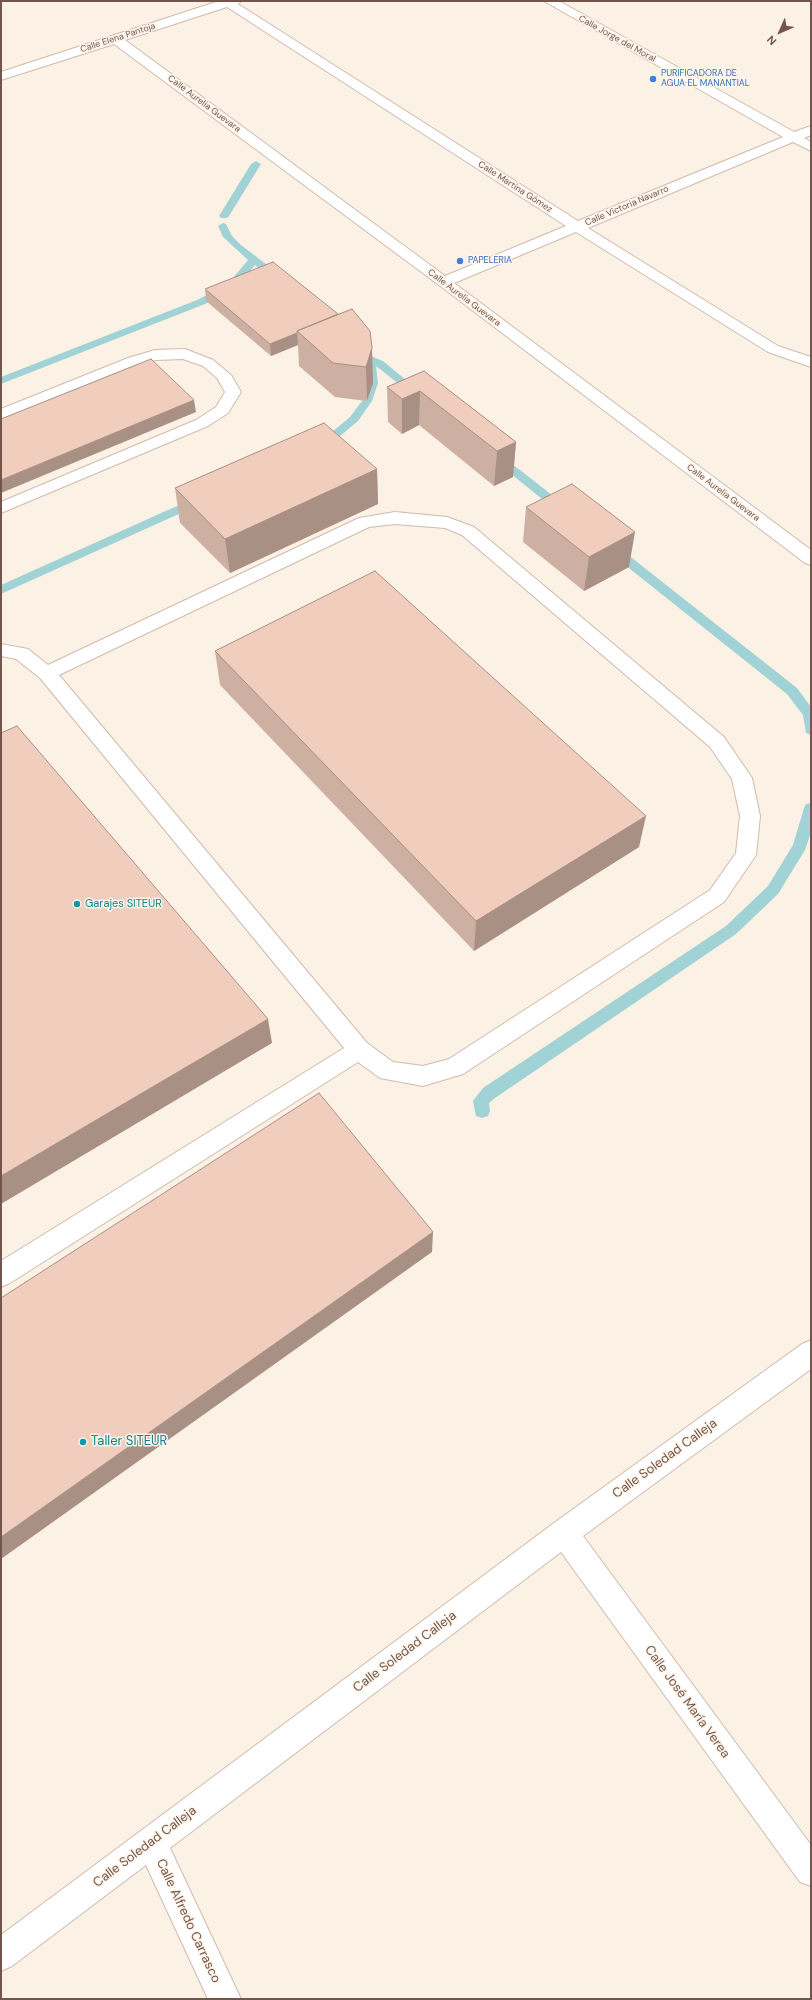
<!DOCTYPE html>
<html>
<head>
<meta charset="utf-8">
<style>
  body { margin:0 }
  #map { position:relative; width:812px; height:2000px; overflow:hidden; background:#fbf1e5; font-family:"DM Sans",sans-serif }
  canvas { display:block }
  .frame { position:absolute; inset:0; border:2px solid #73564b; pointer-events:none }
  .north { position:absolute; left:760px; top:12px; width:40px; height:40px; -webkit-text-stroke:3px #fef5eb; paint-order:stroke; rotate:225deg; font-size:11px; font-weight:700; line-height:16px; text-align:center; color:#73564b }
  .north::after { content:''; display:block; margin:auto; width:14px; height:18px; background:#73564b; clip-path:polygon(50% 0,100% 100%,50% 72%,0 100%) }
</style>
</head>
<body>
<div id="map">
<canvas width="812" height="2000"></canvas>
<div class="frame"></div>
<div class="north">N</div>
</div>
<script>
const context = document.querySelector('canvas').getContext('2d');
context.lineJoin = 'round';
const toPath = rows => new Path2D(rows.map(r => 'M' + r).join(''));
function fill(path, color) { context.fillStyle = color; context.fill(path, 'evenodd'); }
function strokePath(path, color, width, dash) { context.strokeStyle = color; context.lineWidth = width; context.lineCap = dash ? 'butt' : 'round'; context.setLineDash(dash || []); context.stroke(path); }
function label(font, color, halo, rows, align = 'center') {
  context.font = font + ' "DM Sans",sans-serif'; context.lineWidth = 3; context.setLineDash([]); context.textBaseline = 'middle'; context.strokeStyle = halo; context.fillStyle = color; for (const [text, x, y, turn = 0] of rows) {
    context.save(); context.translate(x, y); context.rotate((+turn || 0) * Math.PI / 180); context.textAlign = isNaN(turn) ? turn : align; if (halo) context.strokeText(text, 0, 0); context.fillText(text, 0, 0); context.restore();
  }
}
const stream = toPath([
  [256,161,261,164,229,216,227,218,221,218,219,216,251,164,256,161],
  [223,223,226,224,232,236,241,245,283,277,284,279,283,281,275,281,255,265,240,283,227,293,205,304,1,384,1,377,197,300,219,289,232,279,248,260,223,237,218,226,223,223],
  [358,346,362,347,368,355,383,361,423,394,418,397,414,396,376,366,378,383,372,401,358,421,340,436,324,446,316,446,314,444,316,442,332,432,350,417,362,401,368,383,364,363,365,361,360,359,353,349,358,346],
  [498,454,502,456,566,506,568,509,566,512,558,512,494,460,492,458,494,456,498,454],
  [197,497,203,501,201,504,1,594,1,585,197,497],
  [614,546,618,547,797,688,811,707,811,735,806,733,803,715,787,694,610,553,608,550,614,546],
  [811,803,811,832,805,850,778,894,736,934,495,1098,489,1103,490,1111,488,1116,482,1118,476,1116,473,1101,483,1088,726,926,768,886,793,845,804,808,806,804,811,803]
]);
const lane = toPath([
  [185,349,213,360,231,375,241,392,228,413,208,426,1,513,1,502,196,420,216,407,225,392,217,378,203,366,183,359,156,360,138,364,1,420,1,409,128,358,155,350,185,349],
  [395,512,447,517,474,527,724,737,752,778,760,816,756,855,724,902,463,1074,423,1086,380,1078,358,1062,10,1283,1,1287,1,1261,344,1048,40,678,16,659,1,656,1,644,28,649,48,665,359,518,395,512],
  [395,524,445,528,462,535,710,747,732,779,740,816,736,853,710,890,449,1059,423,1066,393,1062,367,1043,59,675,369,527,395,524]
]);
const street = toPath([
  [219,1,241,1,238,4,578,221,783,137,544,1,559,1,794,132,811,126,811,135,804,138,811,142,811,151,793,142,588,228,778,346,811,357,811,367,768,352,576,232,454,283,811,550,811,565,805,563,439,285,114,44,1,80,1,72,219,1],
  [227,7,566,226,445,276,125,40,227,7],
  [811,1340,811,1369,583,1536,811,1845,811,1886,800,1882,561,1552,170,1848,241,1999,208,1999,146,1865,12,1966,1,1971,1,1935,554,1523,802,1344,811,1340]
]);
const wall = toPath([
  [205,289,338,314,352,309,373,383,367,401,335,397,299,366,298,345,271,356,206,301],
  [424,371,516,442,513,477,494,486,419,425,402,434,388,422,387,387],
  [377,469,378,504,230,573,180,523,175,488],
  [526,507,629,567,584,591,523,542],
  [215,651,639,847,474,951,220,685]
]);
const shadedWall = toPath([
  [297,333,298,345,271,356,270,344],
  [372,348,373,383,367,401,366,367],
  [420,391,419,425,402,434,402,399],
  [194,400,196,412,1,493,1,480],
  [516,442,513,477,494,486,497,451],
  [377,469,378,504,230,573,225,539],
  [635,532,629,567,584,591,589,557],
  [646,816,639,847,474,951,476,921],
  [268,1019,272,1043,1,1204,1,1176],
  [433,1232,432,1252,1,1559,1,1537]
]);
const building = toPath([
  [273,262,338,314,297,331,297,333,270,344,205,289,273,262],
  [352,309,370,331,372,348,366,367,333,363,297,331,352,309],
  [151,359,194,400,1,480,1,419,151,359],
  [424,371,516,442,497,451,420,391,402,399,387,387,424,371],
  [324,423,377,469,225,539,175,488,324,423],
  [572,484,635,532,589,557,526,507,572,484],
  [375,571,646,816,476,921,215,651,375,571],
  [17,726,268,1019,1,1176,1,733,17,726],
  [319,1093,433,1232,1,1537,1,1298,319,1093]
]);
const markers = [
  [653,79,4,"#3f7fe0"],
  [460,261,4,"#3f7fe0"],
  [77,904,4,"#0f9aa8"],
  [83,1442,4,"#0f9aa8"]
];
const farStreetnames = [
  ["Calle Elena Pantoja",118,38,-18],
  ["Calle Jorge del Moral",617,39,29],
  ["Calle Aurelia Guevara",204,104,37],
  ["Calle Martina Gómez",515,187,33],
  ["Calle Victoria Navarro",627,206,-23],
  ["Calle Aurelia Guevara",464,298,37],
  ["Calle Aurelia Guevara",723,493,37]
];
const farShopnames = [
  ["PURIFICADORA DE",661,74],
  ["AGUA EL MANANTIAL",661,84],
  ["PAPELERIA",468,261]
];
const cultureNames = [
  ["Garajes SITEUR",85,904]
];
const nearCulturenames = [
  ["Taller SITEUR",91,1442]
];
const nearStreetnames = [
  ["Calle Soledad Calleja",665,1459,-36],
  ["Calle Soledad Calleja",405,1652,-37],
  ["Calle José María Verea",687,1702,54],
  ["Calle Soledad Calleja",145,1847,-37],
  ["Calle Alfredo Carrasco",188,1921,65]
];
fill(stream, '#a0d2d6');
strokePath(lane, '#cfbaae', 2);
strokePath(street, '#cfbaae', 2);
fill(lane, '#fff');
fill(street, '#fff');
fill(wall, '#ceb0a3');
fill(shadedWall, '#a89084');
fill(building, '#f0cdbd');
strokePath(building, '#a89084', 1);
for (const [x, y, r, color] of markers) { const dot = new Path2D(); dot.arc(x, y, r, 0, 2 * Math.PI); context.fillStyle = color; context.fill(dot); strokePath(dot, '#fef5eb', 1.5); }
label('9px', '#73564b', '#fef5eb', farStreetnames);
label('9px', '#366cbe', '#fef5eb', farShopnames, 'left');
label('11px', '#0d838f', '#fef5eb', cultureNames, 'left');
label('13px', '#0d838f', '#fef5eb', nearCulturenames, 'left');
label('13px', '#73564b', '#fef5eb', nearStreetnames);
</script>
</body>
</html>
